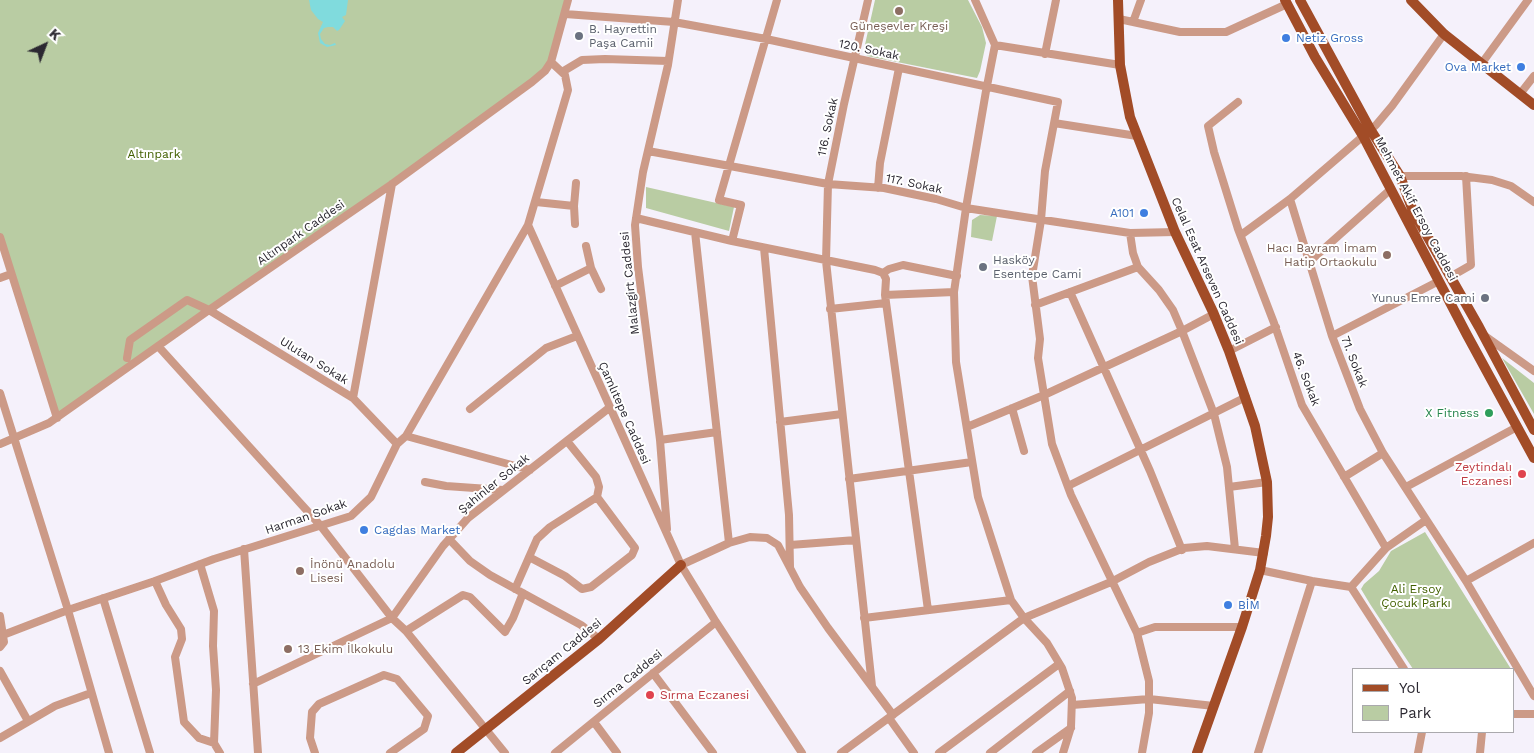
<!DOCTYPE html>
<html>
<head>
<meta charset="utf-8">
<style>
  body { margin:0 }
  #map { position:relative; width:1534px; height:753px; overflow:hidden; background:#f5f1fb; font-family:"Work Sans",sans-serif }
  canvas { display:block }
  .legend { position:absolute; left:1352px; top:668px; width:162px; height:65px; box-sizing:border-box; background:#fff; border:1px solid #aaa9ad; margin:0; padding:6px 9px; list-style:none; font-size:15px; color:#2b2831 }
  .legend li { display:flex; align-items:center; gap:10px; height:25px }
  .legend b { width:25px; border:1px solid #aaa9ad }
  .north { position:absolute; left:20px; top:20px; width:50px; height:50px; -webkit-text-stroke:4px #fff; paint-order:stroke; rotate:43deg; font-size:14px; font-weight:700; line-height:20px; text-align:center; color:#2b2831 }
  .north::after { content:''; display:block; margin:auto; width:18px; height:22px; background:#2b2831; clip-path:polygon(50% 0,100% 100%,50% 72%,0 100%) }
</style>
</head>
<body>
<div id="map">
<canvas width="1534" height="753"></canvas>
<ul class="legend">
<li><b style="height:6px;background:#a24c27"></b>Yol</li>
<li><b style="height:14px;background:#b9cca3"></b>Park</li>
</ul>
<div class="north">K</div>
</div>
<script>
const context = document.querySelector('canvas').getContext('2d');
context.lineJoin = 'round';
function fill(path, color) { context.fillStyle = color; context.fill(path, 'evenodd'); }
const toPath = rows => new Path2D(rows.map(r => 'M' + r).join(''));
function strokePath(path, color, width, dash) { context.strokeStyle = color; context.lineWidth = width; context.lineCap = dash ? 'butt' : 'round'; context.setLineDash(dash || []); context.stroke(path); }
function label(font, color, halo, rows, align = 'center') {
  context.font = font + ' "Work Sans",sans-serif'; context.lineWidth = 4; context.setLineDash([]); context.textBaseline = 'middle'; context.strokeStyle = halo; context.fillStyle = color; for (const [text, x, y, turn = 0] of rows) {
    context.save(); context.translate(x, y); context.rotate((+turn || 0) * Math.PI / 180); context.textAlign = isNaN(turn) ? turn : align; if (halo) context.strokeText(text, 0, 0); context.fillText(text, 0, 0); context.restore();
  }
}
const green = toPath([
  [0,0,568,0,545,71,57,418,0,237],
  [875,0,968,0,982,27,986,43,980,71,977,78,867,56,864,49],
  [646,187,734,207,729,231,646,208],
  [980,215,997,216,992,241,971,237,972,220],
  [1502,358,1534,383,1534,414],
  [1425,532,1511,669,1413,669,1370,604,1361,589,1364,584,1379,571,1391,551]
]);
const water = toPath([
  [309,0,348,0,346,15,342,17,345,21,339,30,337,31,333,27,328,27,324,28,320,34,321,39,325,44,330,45,335,43,336,45,327,47,320,43,318,33,323,22,318,19,311,10]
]);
const minor = toPath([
  [868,0,844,104,828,184,826,261,872,686],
  [975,0,995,45,986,91,966,208,954,292,956,362,978,497,1011,600,1024,618,1047,643,1062,668,1072,698,1071,727,1063,753],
  [565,14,674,22,766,39,1058,102,1045,171,1041,220,1032,276,1040,339,1038,358,1052,444,1071,495,1089,533,1137,633,1149,681,1149,713,1142,753],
  [1119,19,1180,32,1226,32,1287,4],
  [1133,22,1141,0],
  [995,45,1120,65],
  [1045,54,1056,0],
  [551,62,565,75,568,90,528,225,681,565,716,622,802,753],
  [1482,63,1528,0],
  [562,72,582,60,605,59,668,61],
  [1520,94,1534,76],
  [1238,102,1208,126,1214,152,1238,229,1274,323,1302,405,1386,548],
  [1054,123,1137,136],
  [648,151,828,184,884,188,936,199,966,208,1024,217,1130,233,1175,232],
  [1400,176,1461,176,1492,180,1511,186,1534,202],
  [878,188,880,163,899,68],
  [1290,199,1332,336,1360,409,1383,453,1466,581,1534,696],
  [536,202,574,206,576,183],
  [574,206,575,224],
  [636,218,732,241,875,270,883,273,886,279,885,295,928,610],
  [695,232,729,543],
  [1130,233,1133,253,1138,267],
  [1241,235,1290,199,1376,125,1392,106,1444,34],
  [0,237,57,418],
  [732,241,741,205,719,200,777,0],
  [586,246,591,268,601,289],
  [764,248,789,515,790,567],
  [1309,262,1391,189],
  [883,273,889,269,903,265,957,276],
  [1450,277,1471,265,1466,176],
  [0,278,11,274],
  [555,286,591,268],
  [1070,292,1150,471,1182,550],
  [885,295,954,292],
  [1035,305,1138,267,1159,290,1173,310,1182,331,1214,314],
  [830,309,886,303],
  [1332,336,1439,281],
  [1485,336,1534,371],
  [158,346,320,525,392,618,406,631,505,753],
  [1229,351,1276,327],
  [127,358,130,340,187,300,209,310,353,398,397,444],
  [0,393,68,610,109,753],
  [353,398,392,184],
  [1012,408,1024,451],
  [470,409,546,348,577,336],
  [780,422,842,414],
  [967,427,1044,395,1182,331,1214,414,1227,467,1235,549],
  [406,436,530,470],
  [660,440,717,432],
  [0,444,49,423,209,310,392,184,532,82,545,71,551,62,568,0],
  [1344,477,1383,453],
  [849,479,972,462],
  [425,482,446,486,503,490],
  [1068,486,1246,397],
  [1229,487,1267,482],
  [1406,487,1517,427],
  [667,529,660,440,638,267,635,225,643,172,668,65,678,0],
  [449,539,470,561,490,575,581,625,599,639],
  [790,545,856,540],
  [244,549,258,753],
  [529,557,565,576,582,589,591,587,632,555,635,548,597,497],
  [200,564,214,611,213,646,216,690,214,743,220,753],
  [681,565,729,543,750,537,767,538,778,545,800,587,828,628,893,715],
  [1260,570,1312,581,1351,587,1404,669],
  [155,581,166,605,181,629,182,639,175,657,184,722,199,738,214,743],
  [1466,581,1534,543],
  [1351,587,1386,548,1426,520],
  [515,589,537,539,550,527,597,497,599,487,596,477,567,441],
  [103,598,150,753],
  [0,616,4,642,0,647],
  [864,618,1011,600],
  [406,631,463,595,470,597,505,632,513,618,523,593],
  [1137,633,1155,627,1242,627],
  [3,635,68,610,155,581,214,559,351,516,371,497,397,444,406,436,528,225],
  [0,671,28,721],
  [653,673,713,753],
  [253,684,392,618,443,546,468,518,609,408],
  [1072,705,1149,699,1214,706],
  [1513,714,1534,714],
  [889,718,914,753],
  [594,722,617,753],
  [0,738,55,706,91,693],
  [315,753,310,738,312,712,319,704,384,675,397,679,428,716,424,729,390,753],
  [555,753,716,622],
  [841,753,1024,618,1111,582,1149,562,1184,548,1207,546,1264,553],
  [939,753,1059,664],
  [990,753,1070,691],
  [1036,753,1071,728],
  [1258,753,1312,581],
  [1418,753,1422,732],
  [1480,753,1482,732]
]);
const major = toPath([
  [1118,0,1120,65,1130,117,1175,232,1213,312,1229,351,1255,426,1267,482,1268,517,1266,536,1260,570,1242,627,1197,753],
  [1285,0,1315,57,1363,136,1467,335,1534,458],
  [1300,0,1370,129,1400,176,1413,211,1479,327,1534,430],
  [1411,0,1444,34,1534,105],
  [456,753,599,639,681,565]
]);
const markers = [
  [899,11,5,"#8d6e63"],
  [579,36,5,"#6b7280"],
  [1286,38,5,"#3f7fe0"],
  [1521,67,5,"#3f7fe0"],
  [1144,213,5,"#3f7fe0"],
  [1387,255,5,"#8d6e63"],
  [983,267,5,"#6b7280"],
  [1485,298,5,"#6b7280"],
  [1489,413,5,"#2e9e5b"],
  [1522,474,5,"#e0444e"],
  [364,530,5,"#3f7fe0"],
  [300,571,5,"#8d6e63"],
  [1228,605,5,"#3f7fe0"],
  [288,649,5,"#8d6e63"],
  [650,695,5,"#e0444e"]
];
const educationNames = [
  ["Güneşevler Kreşi",899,26,"center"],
  ["Hacı Bayram İmam",1377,248,"right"],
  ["Hatip Ortaokulu",1377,262,"right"],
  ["İnönü Anadolu",310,564],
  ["Lisesi",310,578],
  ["13 Ekim İlkokulu",298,649]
];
const worshipNames = [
  ["B. Hayrettin",589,29],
  ["Paşa Camii",589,43],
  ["Hasköy",993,260],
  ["Esentepe Cami",993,274],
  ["Yunus Emre Cami",1475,298,"right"]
];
const shopNames = [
  ["Netiz Gross",1296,38],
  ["Ova Market",1511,67,"right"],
  ["A101",1134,213,"right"],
  ["Cagdas Market",374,530],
  ["BİM",1238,605]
];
const streetNames = [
  ["120. Sokak",869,50,12],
  ["116. Sokak",828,127,-78],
  ["117. Sokak",914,184,12],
  ["Mehmet Akif Ersoy Caddesi",1416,209,62],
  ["Altınpark Caddesi",301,233,-35],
  ["Celal Esat Arseven Caddesi",1207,271,66],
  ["Malazgirt Caddesi",630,283,-96],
  ["Ulutan Sokak",314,361,32],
  ["71. Sokak",1354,362,69],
  ["46. Sokak",1306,379,69],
  ["Çamlıtepe Caddesi",624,413,66],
  ["Şahinler Sokak",494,484,-39],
  ["Harman Sokak",306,517,-19],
  ["Sarıçam Caddesi",562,652,-39],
  ["Sırma Caddesi",628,679,-39]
];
const parkNames = [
  ["Altınpark",154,154],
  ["Ali Ersoy",1416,589],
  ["Çocuk Parkı",1416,603]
];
const leisureNames = [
  ["X Fitness",1479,413]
];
const healthNames = [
  ["Zeytindalı",1512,467],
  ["Eczanesi",1512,481],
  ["Sırma Eczanesi",660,695,"left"]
];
fill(green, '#b9cca3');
fill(water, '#80dbdd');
strokePath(minor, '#cc9a87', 8);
strokePath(major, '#a24c27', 10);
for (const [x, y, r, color] of markers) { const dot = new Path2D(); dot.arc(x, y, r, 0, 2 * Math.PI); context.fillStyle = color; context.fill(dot); strokePath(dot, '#fff', 2); }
label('12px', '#785e54', '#fff', educationNames, 'left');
label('12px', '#5b616d', '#fff', worshipNames, 'left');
label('12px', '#366cbe', '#fff', shopNames, 'left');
label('12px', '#2b2831', '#fff', streetNames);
label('12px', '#426001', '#fff', parkNames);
label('12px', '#27864d', '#fff', leisureNames, 'right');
label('12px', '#be3a42', '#fff', healthNames, 'right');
</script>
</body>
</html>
